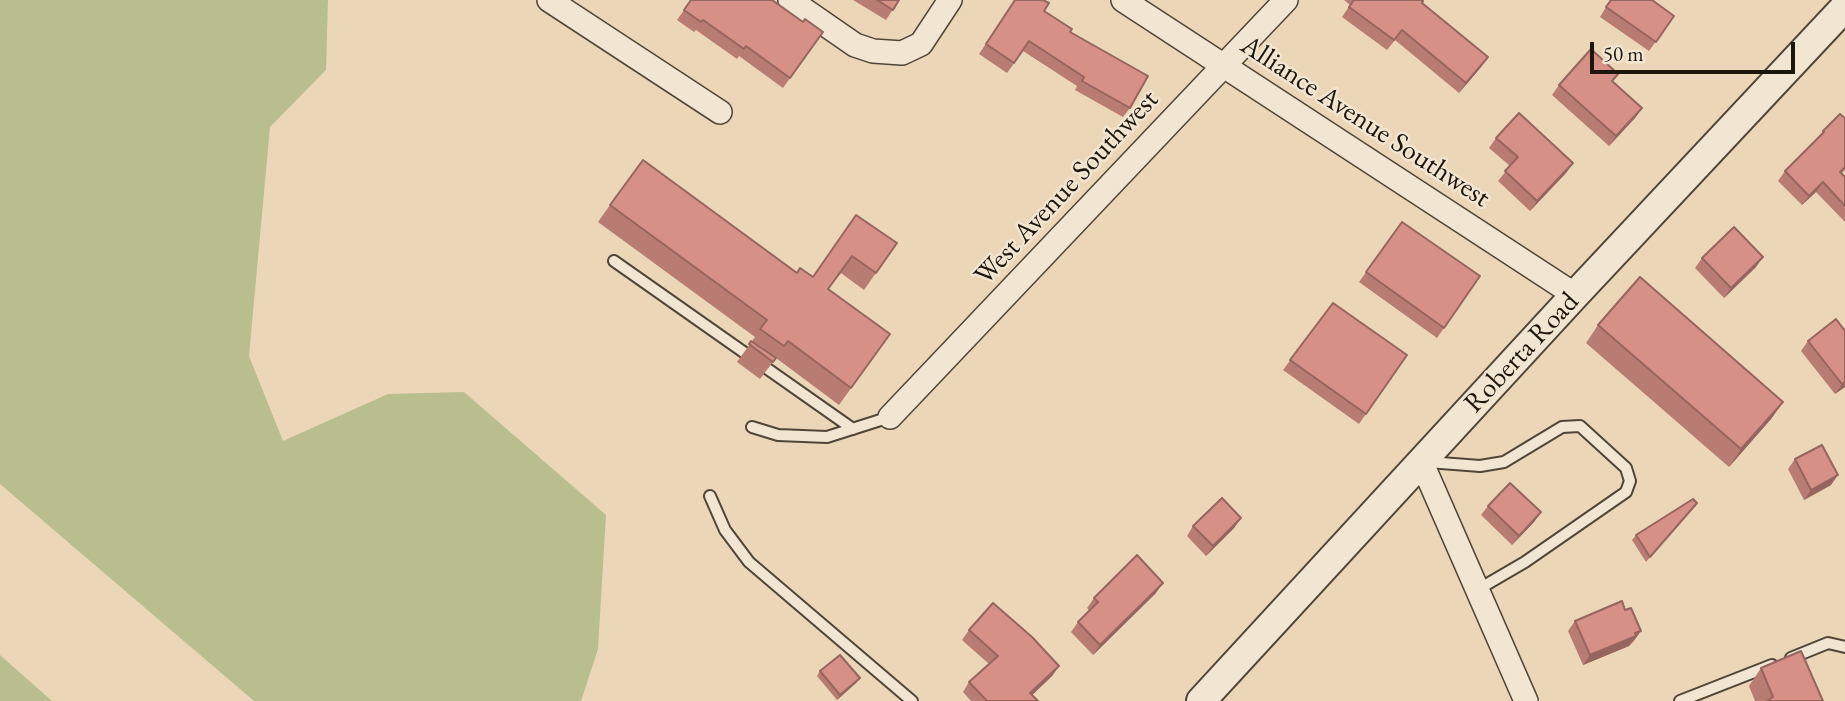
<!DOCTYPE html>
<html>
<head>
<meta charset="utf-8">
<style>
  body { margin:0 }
  #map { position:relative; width:1845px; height:701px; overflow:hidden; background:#ebd7b8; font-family:"EB Garamond",serif }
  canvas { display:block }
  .scale { position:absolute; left:1590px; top:42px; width:205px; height:32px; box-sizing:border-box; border:4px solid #1d160c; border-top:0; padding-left:9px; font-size:21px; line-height:24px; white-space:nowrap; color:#1d160c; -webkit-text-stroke:5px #f2e5d1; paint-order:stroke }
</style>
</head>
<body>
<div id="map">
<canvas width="1845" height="701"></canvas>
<div class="scale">50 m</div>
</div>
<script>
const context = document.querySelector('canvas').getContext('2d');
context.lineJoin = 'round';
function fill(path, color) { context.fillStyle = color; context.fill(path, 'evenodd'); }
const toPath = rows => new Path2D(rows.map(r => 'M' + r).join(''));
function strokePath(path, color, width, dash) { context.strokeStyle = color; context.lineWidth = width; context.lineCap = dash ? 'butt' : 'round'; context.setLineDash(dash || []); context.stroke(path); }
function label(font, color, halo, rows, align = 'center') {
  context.font = font + ' "EB Garamond",serif'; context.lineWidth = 5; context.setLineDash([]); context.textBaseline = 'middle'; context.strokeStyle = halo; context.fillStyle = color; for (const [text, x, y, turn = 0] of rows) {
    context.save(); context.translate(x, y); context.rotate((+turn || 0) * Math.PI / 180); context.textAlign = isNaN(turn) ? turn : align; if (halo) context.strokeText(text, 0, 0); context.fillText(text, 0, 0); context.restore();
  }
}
const green = toPath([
  [0,0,328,0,326,70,270,127,249,356,283,441,388,394,464,392,606,515,598,649,581,701,254,701,0,484],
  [0,655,52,701,0,701]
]);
const service = toPath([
  [614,261,853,429],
  [752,427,778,435,827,437,890,417],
  [1428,462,1480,466,1504,462,1562,427,1580,426,1626,468,1630,481,1626,492,1525,562,1477,590],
  [710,496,725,530,749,562,912,701],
  [1791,658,1828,643,1845,647],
  [1680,701,1772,665]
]);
const minor = toPath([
  [549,0,720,112],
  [790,0,855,45,873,51,902,53,921,44,950,0],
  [1123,0,1575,295],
  [890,417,1286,0],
  [1421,461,1526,701]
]);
const tertiary = toPath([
  [1201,701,1575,295,1845,7]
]);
const wall = toPath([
  [691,0,803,22,823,32,783,88,739,56,737,59,696,30,694,32,677,20],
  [853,0,899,0,886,20],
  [1015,0,1044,11,1070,32,1130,108,1123,117,1075,90,1077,86,1023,51,1007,73,979,54],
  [1344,0,1421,0,1422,3,1481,67,1459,93,1395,40,1387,50,1342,17,1350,5],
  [1606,7,1674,16,1649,51,1600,17],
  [1613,82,1642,108,1635,118,1609,146,1552,95,1559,85],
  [1845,118,1845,170,1842,173,1845,177,1845,222,1816,192,1802,205,1778,181,1785,171,1818,139,1823,131],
  [1496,138,1573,163,1566,173,1530,211,1498,181,1510,166,1489,148],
  [610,205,797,273,813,277,856,215,897,243,864,290,841,273,828,289,890,334,839,405,776,358,760,379,737,362,755,337,598,222],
  [1402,222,1480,276,1437,338,1359,282],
  [1702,258,1756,267,1724,298,1695,268],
  [1333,303,1407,355,1359,424,1283,370],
  [1598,325,1783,402,1771,419,1729,467,1586,343],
  [1808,341,1845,387,1835,394,1801,351],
  [1795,459,1831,485,1804,500,1788,469],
  [1488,506,1541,512,1534,522,1512,545,1481,515],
  [1693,508,1646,562,1632,540,1636,535],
  [1241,518,1234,528,1206,556,1187,536,1193,526],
  [1156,593,1093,655,1071,632,1078,622,1089,610,1087,608,1094,598],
  [1625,610,1641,631,1634,641,1629,646,1583,665,1568,631,1575,621],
  [969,630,1059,666,1052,676,1032,695,1038,701,971,701,963,692,969,682,989,664,962,640],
  [1761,668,1823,701,1755,701,1749,686],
  [820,671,860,678,856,683,837,700,817,676]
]);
const shadedWall = toPath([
  [1488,57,1481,67,1459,93,1466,83],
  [1642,108,1635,118,1609,146,1616,136],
  [1573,163,1566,173,1530,211,1537,201],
  [1823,182,1816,192,1802,205,1809,196],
  [1763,257,1756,267,1724,298,1731,288],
  [1845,382,1845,387,1835,394,1842,384],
  [1783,402,1771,419,1729,467,1741,449],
  [1838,475,1831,485,1804,500,1811,490],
  [1541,512,1534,522,1512,545,1519,536],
  [1241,518,1234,528,1206,556,1213,546],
  [1163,583,1156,593,1093,655,1100,645],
  [1641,631,1629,646,1583,665,1590,655],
  [1059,666,1052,676,1026,701,1030,693],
  [860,678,856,683,837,700,840,695]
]);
const building = toPath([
  [691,0,772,0,803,22,805,19,823,32,790,78,746,46,744,49,703,20,701,22,684,10,691,0],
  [877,0,899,0,893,10,877,0],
  [1015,0,1043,0,1049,3,1044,11,1072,29,1070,32,1148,76,1130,108,1082,81,1084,77,1029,41,1014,63,986,44,1015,0],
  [1354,0,1421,0,1423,1,1422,3,1488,57,1466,83,1402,30,1394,40,1349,7,1354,0],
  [1611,0,1652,0,1674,16,1656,42,1606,7,1611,0],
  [1591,49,1618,74,1612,81,1642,108,1616,136,1559,85,1591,49],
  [1519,113,1573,163,1537,201,1505,171,1518,157,1496,138,1519,113],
  [1840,114,1845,118,1845,167,1840,172,1845,177,1845,206,1823,182,1809,196,1785,171,1824,132,1823,131,1840,114],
  [643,160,797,273,800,268,813,277,856,215,897,243,876,273,852,256,828,289,890,334,851,388,788,341,784,346,760,329,767,320,610,205,643,160],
  [1402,222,1480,276,1444,328,1366,272,1402,222],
  [1734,227,1763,257,1731,288,1702,258,1734,227],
  [1640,277,1783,402,1741,449,1598,325,1640,277],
  [1333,303,1407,355,1366,414,1290,360,1333,303],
  [1836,319,1845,331,1845,382,1842,384,1808,341,1836,319],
  [751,341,776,358,773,362,749,344,751,341],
  [1822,445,1838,475,1811,490,1795,459,1822,445],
  [1510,483,1541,512,1519,536,1488,506,1510,483],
  [1222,498,1241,518,1213,546,1193,526,1222,498],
  [1693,499,1697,503,1650,557,1636,535,1693,499],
  [1137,555,1163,583,1100,645,1078,622,1098,602,1094,598,1137,555],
  [1622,601,1625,610,1631,608,1641,631,1635,633,1636,636,1590,655,1575,621,1622,601],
  [993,603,1032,637,1059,666,1030,693,1038,701,987,701,969,682,998,656,969,630,993,603],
  [1801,651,1823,701,1767,701,1773,697,1761,668,1801,651],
  [840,655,860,678,840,695,820,671,840,655]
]);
const streetNames = [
  ["Alliance Avenue Southwest",1365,122,33],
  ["West Avenue Southwest",1067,188,-47],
  ["Roberta Road",1522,353,-47]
];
fill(green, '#b9be8e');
strokePath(service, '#504637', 14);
strokePath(minor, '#504637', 26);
strokePath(tertiary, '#504637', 32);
strokePath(service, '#f2e5d1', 10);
strokePath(minor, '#f2e5d1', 23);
strokePath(tertiary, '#f2e5d1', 28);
fill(wall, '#b87c73');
fill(shadedWall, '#96655e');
fill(building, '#d69086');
strokePath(building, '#96655e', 2);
label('28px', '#1d160c', '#f2e5d1', streetNames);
</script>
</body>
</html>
